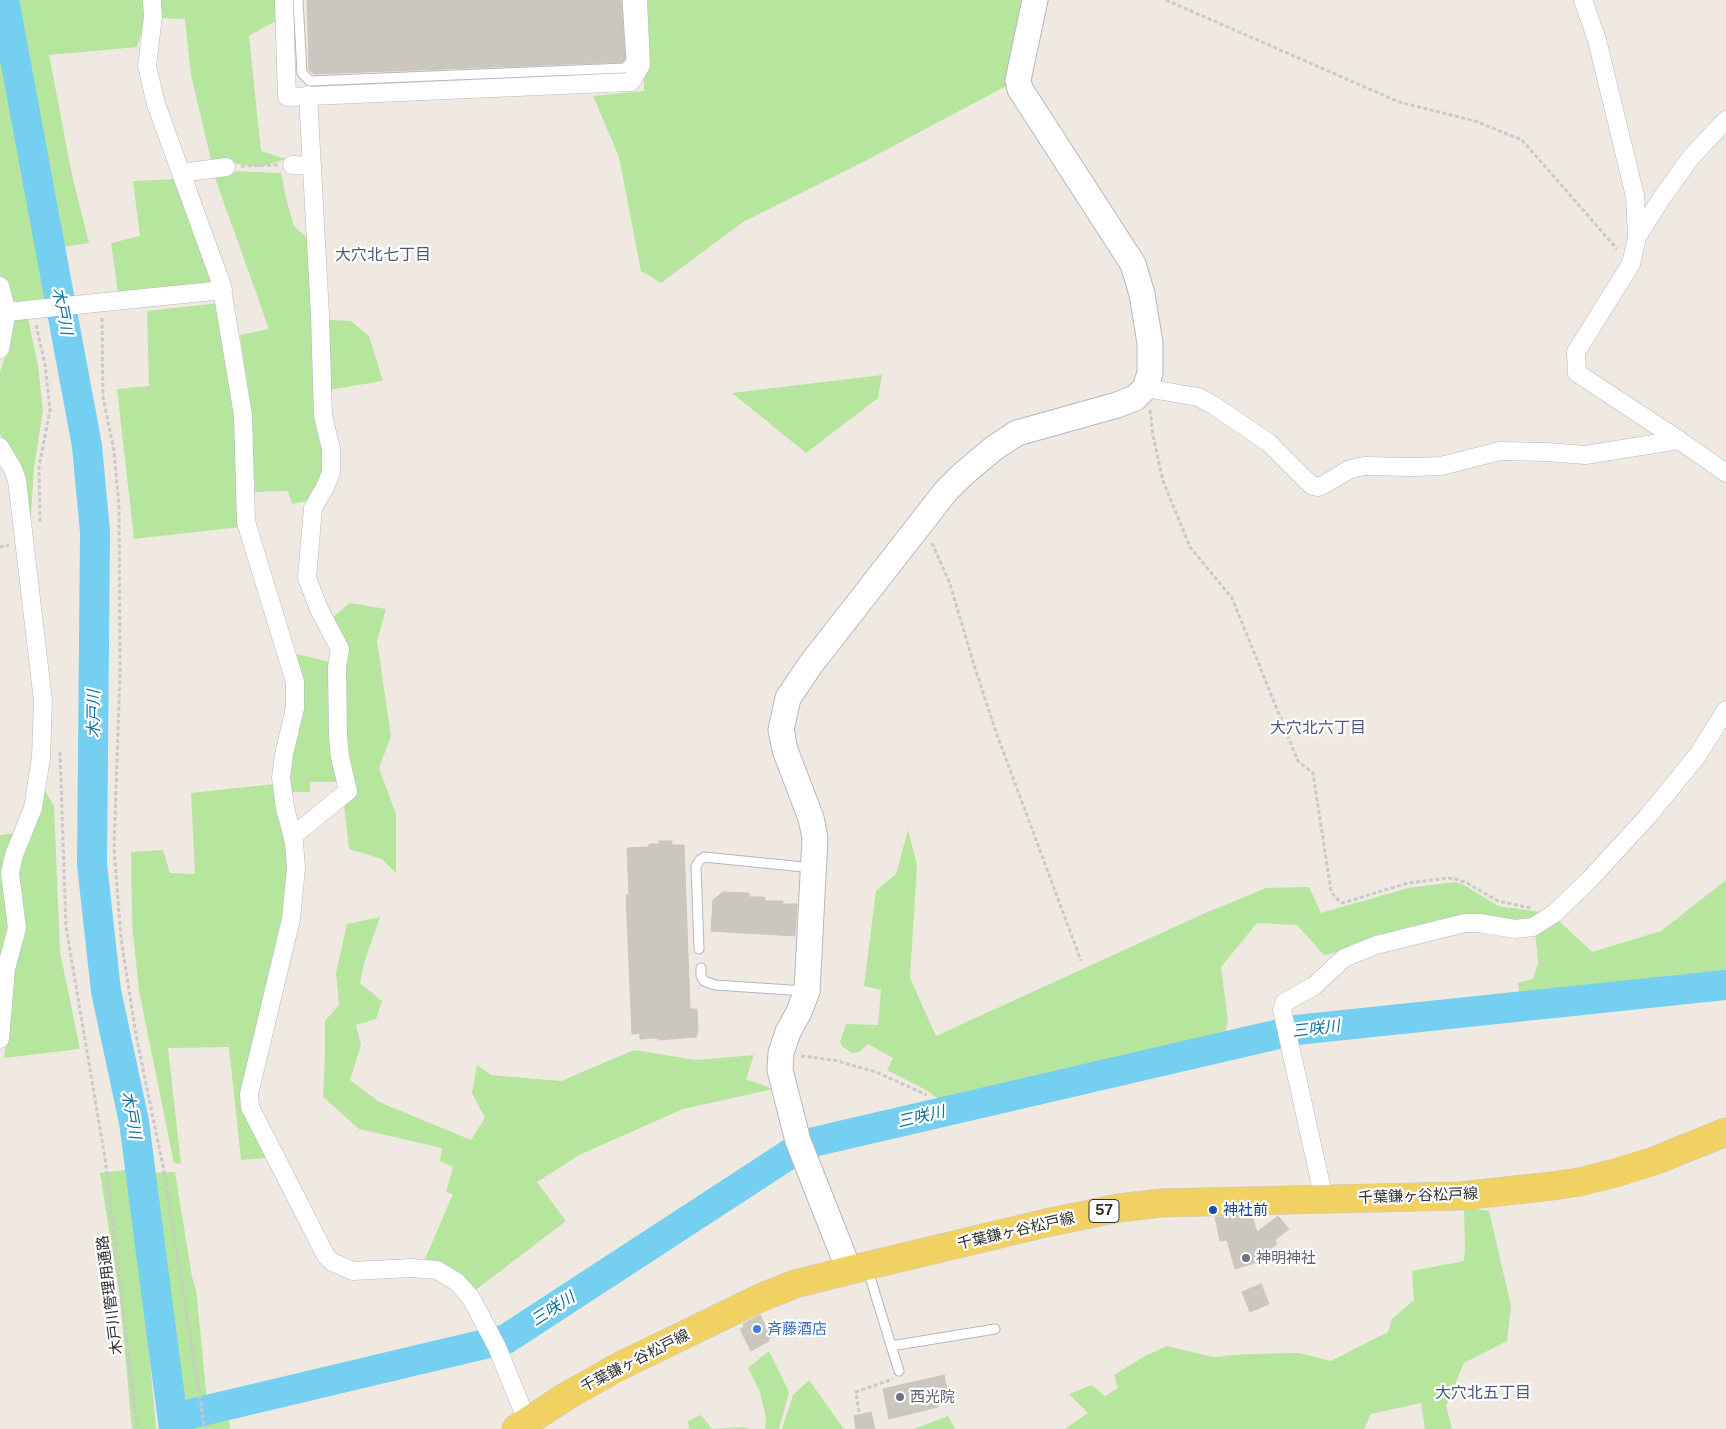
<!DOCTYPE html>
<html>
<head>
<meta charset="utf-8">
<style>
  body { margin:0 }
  canvas { display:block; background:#efe9e1 }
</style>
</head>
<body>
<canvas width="1726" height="1429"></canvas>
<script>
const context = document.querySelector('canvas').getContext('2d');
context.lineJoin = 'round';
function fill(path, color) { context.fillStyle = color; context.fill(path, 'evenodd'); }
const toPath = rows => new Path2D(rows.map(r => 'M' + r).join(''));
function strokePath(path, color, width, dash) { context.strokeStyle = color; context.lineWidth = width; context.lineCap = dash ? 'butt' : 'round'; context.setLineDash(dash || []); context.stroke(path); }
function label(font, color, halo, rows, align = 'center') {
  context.font = font + ' "Public Sans","Noto Sans JP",sans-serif'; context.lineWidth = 4.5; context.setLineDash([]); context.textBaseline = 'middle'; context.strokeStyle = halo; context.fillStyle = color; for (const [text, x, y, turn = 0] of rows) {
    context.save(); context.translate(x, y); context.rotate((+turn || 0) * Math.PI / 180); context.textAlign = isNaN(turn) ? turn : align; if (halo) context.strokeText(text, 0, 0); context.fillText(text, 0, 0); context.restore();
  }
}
const green = toPath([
  [9,0,145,0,145,21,137,47,49,55,72,175,89,243,56,248],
  [157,0,280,0,281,18,249,36,261,151,286,159,259,167,211,160,191,75,185,19,158,18],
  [643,0,1023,0,1008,85,867,160,743,222,661,283,641,271,619,157,593,96,644,91],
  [0,6,56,301,16,304,9,301,5,294,0,274],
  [228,171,281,173,287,202,294,226,312,242,314,319,351,321,369,336,383,381,328,390,326,472,312,500,292,504,288,491,255,492,251,413,240,335,269,329,214,175],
  [179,179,217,282,118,293,111,243,140,236,133,181],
  [219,303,238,416,240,527,134,539,117,389,149,386,147,311],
  [28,318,38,366,43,410,34,468,29,546,19,469,0,434,0,372,8,349,14,320],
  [882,375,878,398,806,453,732,393],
  [350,603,386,609,377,641,391,736,379,768,396,814,396,873,382,859,349,849,344,804,342,754,343,670,348,651,328,621],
  [297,654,334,663,342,782,310,782,310,792,289,792,288,780,300,683],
  [274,784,285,844,288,871,282,923,242,1102,266,1158,241,1160,229,1047,168,1048,181,1164,174,1163,139,991,132,923,131,852,163,850,170,873,195,874,191,793],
  [44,789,54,806,60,952,80,1049,4,1058,14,971,23,927,22,901,18,872,19,856],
  [908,830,917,865,910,978,936,1036,1203,914,1266,888,1309,887,1321,913,1408,888,1455,882,1464,885,1498,906,1548,913,1530,923,1481,920,1324,955,1297,925,1257,923,1221,967,1228,1021,1222,1043,1169,1053,944,1104,928,1091,887,1070,893,1058,868,1044,859,1052,852,1053,843,1047,840,1042,846,1024,878,1025,881,990,864,986,876,891,896,874],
  [17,833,11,927,0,970,0,835],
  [1726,880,1726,975,1520,1000,1518,983,1533,979,1538,963,1535,931,1555,917,1592,952,1661,931],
  [380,917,365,960,360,983,382,1001,376,1019,356,1025,361,1045,350,1080,379,1102,471,1140,485,1118,472,1093,477,1065,491,1075,561,1081,634,1050,696,1060,754,1055,746,1079,773,1089,683,1109,579,1155,537,1182,566,1221,473,1292,465,1279,451,1267,425,1259,453,1194,446,1192,453,1167,440,1161,442,1148,359,1129,323,1097,325,1054,325,1021,339,1005,336,973,347,924],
  [133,1169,156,1429,132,1429,120,1298,100,1173],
  [175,1172,192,1277,196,1289,207,1401,170,1410,145,1173],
  [1464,1207,1489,1211,1511,1306,1507,1341,1464,1363,1446,1406,1452,1429,1425,1429,1421,1403,1371,1414,1364,1429,1065,1429,1088,1413,1069,1394,1092,1385,1105,1396,1118,1388,1114,1375,1145,1356,1167,1346,1213,1357,1246,1354,1299,1353,1331,1361,1388,1332,1392,1319,1414,1300,1412,1271,1464,1261,1465,1248],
  [769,1351,789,1392,779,1429,765,1429,766,1418,760,1392,748,1368],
  [809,1380,844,1429,782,1429,793,1395],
  [228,1410,230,1429,171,1429,169,1422],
  [701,1415,712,1429,744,1427,750,1429,689,1429,688,1421],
  [948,1416,955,1429,914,1429]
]);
const river = toPath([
  [4,0,87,446,95,532,92,864,106,991,134,1122,174,1429],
  [173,1418,506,1339,805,1144,1296,1030,1726,985]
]);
const building = toPath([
  [307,0,621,0,625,59,622,62,314,74,309,70,307,0],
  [659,841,672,841,672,845,684,845,690,1009,697,1009,698,1032,696,1037,659,1040,656,1038,640,1039,640,1033,632,1034,626,895,629,895,627,848,649,847,649,844,659,844,659,841],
  [723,892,749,893,749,897,765,897,765,901,783,901,783,904,797,904,795,936,711,931,713,900,723,892],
  [1252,1216,1257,1232,1278,1216,1289,1229,1275,1240,1277,1244,1259,1256,1261,1261,1235,1269,1227,1240,1220,1241,1215,1217,1252,1216],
  [1261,1284,1269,1304,1250,1312,1242,1292,1261,1284],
  [760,1315,771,1338,768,1340,769,1341,751,1351,740,1329,744,1327,743,1324,760,1315],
  [944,1375,949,1399,937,1402,938,1407,889,1419,883,1389,944,1375],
  [871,1412,875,1429,856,1429,854,1416,871,1412]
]);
const path = toPath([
  [1166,0,1399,102,1475,121,1522,140,1617,249],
  [241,166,278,165],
  [102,318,103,397,114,451,119,507,120,673,114,849,121,938,136,1035,163,1166,205,1429],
  [36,325,45,364,50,410,39,467,40,522],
  [1150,410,1153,436,1163,481,1190,547,1232,598,1298,761,1313,773,1331,891,1335,897,1342,903,1349,901,1408,883,1447,878,1456,879,1467,883,1498,901,1531,908],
  [932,543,950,584,974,665,996,732,1081,961],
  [0,547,9,545],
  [60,752,66,927,105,1158,137,1429],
  [801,1056,833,1060,876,1072,927,1095],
  [859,1412,856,1392,893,1379]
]);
const lane = toPath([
  [298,0,302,73,310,81,625,68,631,61,627,0],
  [699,949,696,866,700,860,704,857,813,868],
  [701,968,701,976,704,981,715,985,805,991],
  [869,1274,899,1371],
  [891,1346,995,1329]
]);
const street = toPath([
  [152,0,153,16,147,66,156,104,221,283,243,415,246,522,295,682,295,708,284,754,281,778,285,808,294,842,296,868,291,919,249,1094,250,1107,326,1256,332,1262,353,1271,411,1268,437,1270,457,1282,471,1298,497,1347,523,1411,529,1419],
  [284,0,287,97,631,82,641,65,638,0],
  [1583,0,1597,40,1635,196,1637,237,1631,264,1576,352,1577,373,1679,440,1726,473],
  [292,165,312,166],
  [181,173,226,167],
  [1637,237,1663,196,1691,157,1726,120],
  [0,286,7,312,0,349],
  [7,312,223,290],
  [1145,388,1198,397,1213,405,1269,443,1311,485,1318,487,1325,484,1350,469,1364,466,1414,467,1441,466,1500,451,1547,452,1585,455,1679,440],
  [0,447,13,469,17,480,43,701,41,758,33,808,14,855,10,873,17,928,6,969,0,1039],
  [293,836,348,791,340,757,338,736,337,667,340,649,319,609,307,578,313,508,324,489,331,473,331,449,323,416,320,315,308,95],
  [1324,1199,1282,1010,1285,1002,1314,986,1344,958,1376,945,1465,923,1479,923,1515,929,1533,927,1555,913,1591,878,1648,816,1697,756,1726,710]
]);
const secondary = toPath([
  [848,1271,845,1260,798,1141,780,1070,781,1053,788,1032,799,1012,807,991,815,838,811,818,785,750,781,730,788,698,811,664,946,491,962,475,994,448,1017,433,1117,405,1135,398,1145,388,1150,373,1150,343,1142,294,1133,264,1020,89,1018,80,1035,0]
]);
const primary = toPath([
  [516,1429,565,1397,618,1367,760,1298,795,1284,862,1267,1046,1223,1119,1208,1161,1203,1460,1196,1552,1186,1579,1182,1615,1173,1654,1161,1726,1132]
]);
const markers = [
  [1213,1210,5,"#1a4fb4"],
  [1246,1258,5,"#6b7280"],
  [757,1329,5,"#3f7fe0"],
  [900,1397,5,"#6b7280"]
];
const shields = [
  [1104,1211,30]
];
const shieldNames = [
  ["57",1104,1211]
];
const streetNames = [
  ["千葉鎌ヶ谷松戸線",1418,1196,-2],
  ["千葉鎌ヶ谷松戸線",1016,1231,-13],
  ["木戸川管理用通路",110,1295,-97],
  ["千葉鎌ヶ谷松戸線",635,1361,-27]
];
const transitNames = [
  ["神社前",1223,1210]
];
const worshipNames = [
  ["神明神社",1256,1258],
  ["西光院",910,1397]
];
const shopNames = [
  ["斉藤酒店",767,1329]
];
const neighbourhoodNames = [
  ["大穴北七丁目",383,255],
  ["大穴北六丁目",1318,728],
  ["大穴北五丁目",1483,1393]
];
const waterNames = [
  ["木戸川",62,311,79],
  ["木戸川",94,714,-90],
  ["三咲川",1316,1029,-7],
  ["木戸川",131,1115,80],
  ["三咲川",921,1117,-13],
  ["三咲川",553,1309,-33]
];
fill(green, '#b6e59e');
strokePath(river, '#75cff0', 30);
fill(building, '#cbc7bf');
strokePath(building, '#cbc5ba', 1);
strokePath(lane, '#b4b7c1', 11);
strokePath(street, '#b4b7c1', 19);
strokePath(secondary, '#b4b7c1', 27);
strokePath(primary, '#c9c9c9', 29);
strokePath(path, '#c9c9c9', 3, [4, 2.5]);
strokePath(lane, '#fff', 9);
strokePath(street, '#fff', 18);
strokePath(secondary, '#fff', 25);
strokePath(primary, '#f2d163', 28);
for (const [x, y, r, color] of markers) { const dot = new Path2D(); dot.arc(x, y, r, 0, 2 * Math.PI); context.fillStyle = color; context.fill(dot); strokePath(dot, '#fff', 2); }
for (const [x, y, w] of shields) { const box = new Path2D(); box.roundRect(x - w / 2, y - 11.5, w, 23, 4); context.fillStyle = '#fff'; context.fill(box); strokePath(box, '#2e2e2e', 1); }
label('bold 14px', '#2e2e2e', null, shieldNames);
label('15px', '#2e2e2e', '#fff', streetNames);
label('15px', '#164399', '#fff', transitNames, 'left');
label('15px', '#5b616d', '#fff', worshipNames, 'left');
label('15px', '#366cbe', '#fff', shopNames, 'left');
label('16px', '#4d5680', '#fff', neighbourhoodNames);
label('italic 16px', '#0d6fa3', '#fff', waterNames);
</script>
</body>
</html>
